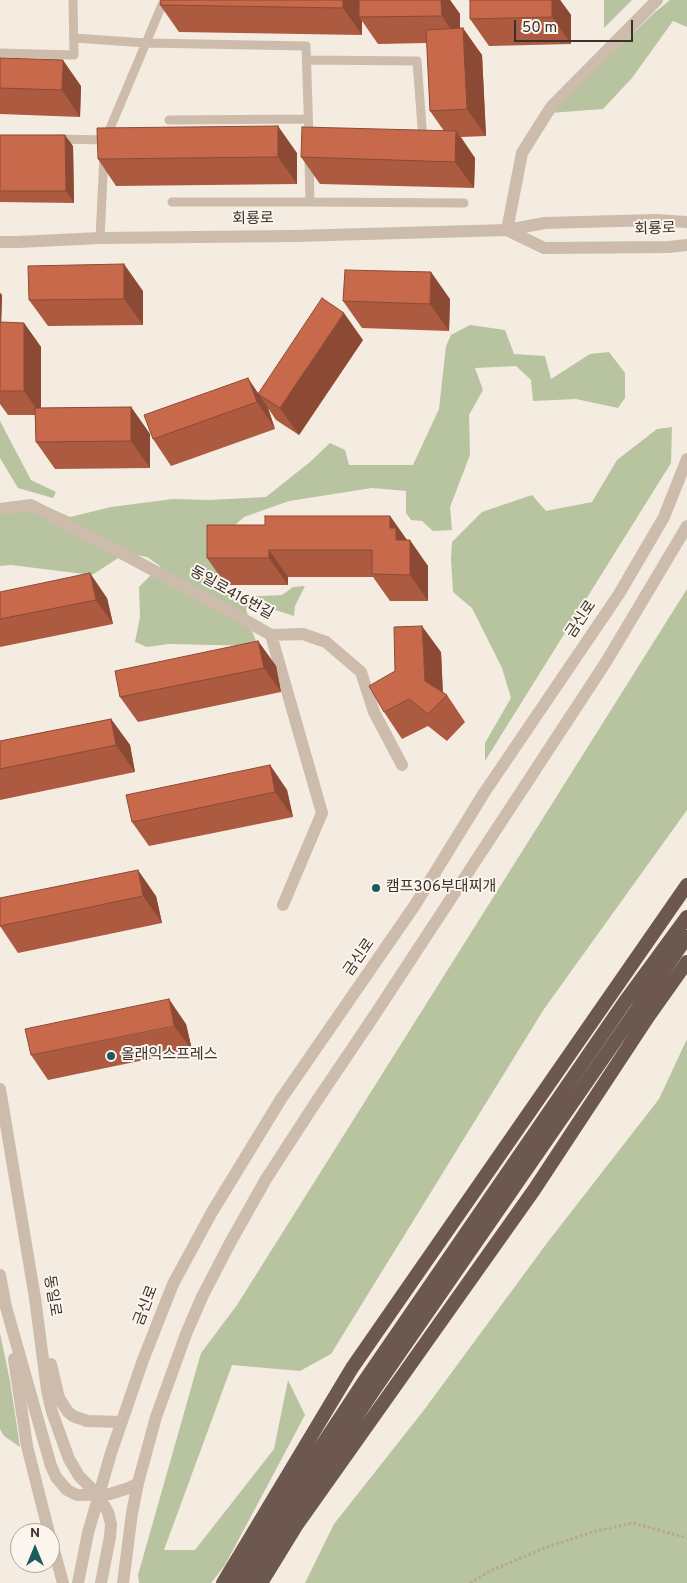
<!DOCTYPE html>
<html>
<head>
<meta charset="utf-8">
<style>
  body { margin:0 }
  #map { position:relative; width:687px; height:1583px; overflow:hidden; background:#f4ebe1; font-family:Overpass,sans-serif }
  canvas { display:block }
  .north { position:absolute; left:10px; top:1523px; width:50px; height:50px; box-sizing:border-box; background:#fbf5ee; border:1px solid #aea6a0; border-radius:50%; rotate:0deg; font-size:14px; font-weight:700; line-height:20px; text-align:center; color:#3b302b }
  .north::after { content:''; display:block; margin:auto; width:18px; height:22px; background:#1f5a5e; clip-path:polygon(50% 0,100% 100%,50% 72%,0 100%) }
  .scale { position:absolute; left:514px; top:20px; width:119px; height:22px; box-sizing:border-box; border:2px solid #3b302b; border-top:0; padding-left:6px; font-size:15px; line-height:18px; white-space:nowrap; color:#3b302b; -webkit-text-stroke:4px #fbf5ee; paint-order:stroke }
</style>
</head>
<body>
<div id="map">
<canvas width="687" height="1583"></canvas>
<div class="north">N</div>
<div class="scale">50 m</div>
</div>
<script>
const context = document.querySelector('canvas').getContext('2d');
context.lineJoin = 'round';
function fill(path, color) { context.fillStyle = color; context.fill(path, 'evenodd'); }
const toPath = rows => new Path2D(rows.map(r => 'M' + r).join(''));
function strokePath(path, color, width, dash) { context.strokeStyle = color; context.lineWidth = width; context.lineCap = dash ? 'butt' : 'round'; context.setLineDash(dash || []); context.stroke(path); }
function label(font, color, halo, rows, align = 'center') {
  context.font = font + ' Overpass,"Noto Sans KR",sans-serif'; context.lineWidth = 4; context.setLineDash([]); context.textBaseline = 'middle'; context.strokeStyle = halo; context.fillStyle = color; for (const [text, x, y, turn = 0] of rows) {
    context.save(); context.translate(x, y); context.rotate((+turn || 0) * Math.PI / 180); context.textAlign = isNaN(turn) ? turn : align; if (halo) context.strokeText(text, 0, 0); context.fillText(text, 0, 0); context.restore();
  }
}
const green = toPath([
  [604,0,632,0,604,28],
  [670,0,687,0,687,27,673,21,632,78,603,109,550,113,654,13],
  [470,325,505,330,514,354,545,356,551,379,590,354,609,352,625,373,625,398,618,408,576,399,533,401,531,380,516,366,475,368,483,390,469,415,470,455,450,507,452,530,433,531,422,521,411,520,406,513,406,491,372,488,289,501,244,517,217,541,221,565,219,587,241,596,262,596,282,595,293,587,305,586,295,606,294,616,266,607,246,609,252,631,258,646,169,644,147,647,135,642,140,617,139,587,160,566,147,557,126,553,92,575,11,565,0,566,0,513,30,499,70,517,111,507,173,499,210,500,266,497,310,462,330,443,345,450,349,465,413,465,439,409,446,346,451,335],
  [0,421,31,480,56,492,53,498,18,488,0,458],
  [672,427,671,463,485,761,485,743,511,698,502,668,472,608,453,592,451,559,452,542,482,512,532,495,546,511,592,502,617,460,657,429],
  [687,589,687,810,544,1009,331,1354,300,1371,232,1365,164,1550,195,1550,274,1449,288,1380,305,1415,225,1565,211,1583,139,1583,138,1575,201,1353,237,1305],
  [687,1039,687,1583,305,1583,334,1524,424,1410,547,1243,659,1099],
  [0,1333,10,1381,20,1447,4,1436,0,1429]
]);
const path = toPath([
  [470,1583,490,1571,547,1547,596,1531,633,1523,687,1538]
]);
const service = toPath([
  [74,38,146,43,306,46,309,138],
  [0,53,74,55,73,0],
  [307,60,417,61,423,140],
  [169,120,308,119],
  [106,138,164,0],
  [58,139,105,140],
  [172,202,310,202,309,159],
  [310,202,464,203],
  [100,238,104,156]
]);
const minor = toPath([
  [507,230,522,153,551,107,657,0],
  [0,509,31,505,224,608,271,635,322,813,283,905],
  [271,635,303,634,326,642,361,672,374,712,402,765]
]);
const tertiary = toPath([
  [507,230,545,223,656,220,687,222],
  [0,242,18,242,100,238,295,236,507,230,544,248,669,247,687,245],
  [0,1089,35,1298,47,1390,52,1412,69,1459,79,1476,98,1495,108,1512,111,1524,110,1537,101,1583],
  [0,1275,6,1307,51,1466,56,1477,67,1490,77,1495,110,1494,129,1488,138,1483],
  [14,1359,27,1446,49,1533],
  [51,1364,59,1398,68,1412,73,1416,87,1421,121,1422],
  [50,1536,63,1583],
  [78,1583,88,1533,111,1453,143,1360,173,1284,212,1212,281,1099,415,905,484,793,619,594,664,517,687,459],
  [123,1583,132,1513,138,1483,156,1417,186,1334,202,1297,230,1243,266,1179,316,1102,372,1019,606,662,687,526]
]);
const trunk = toPath([
  [223,1583,352,1368,687,885],
  [234,1583,278,1512,363,1383,624,1003,687,917],
  [249,1583,289,1519,374,1390,687,937],
  [261,1583,296,1526,534,1190,648,1017,687,962]
]);
const wall = toPath([
  [450,0,460,14,460,28,482,55,486,136,461,137,475,158,474,188,320,184,301,157,444,131,430,111,427,43,378,44,362,21,362,35,179,32,160,5],
  [470,0,560,0,571,15,571,44,489,46,470,19],
  [0,58,81,86,80,117,0,114],
  [0,135,73,146,74,203,0,202],
  [297,153,297,184,116,186,98,159],
  [143,291,143,325,48,326,29,300],
  [0,293,2,295,1,323,24,323,41,347,41,408,131,407,150,434,150,468,55,469,36,442,35,415,8,415,0,404],
  [450,299,449,331,362,328,343,301],
  [363,340,299,435,276,420,268,408,275,429,171,466,153,439,258,393],
  [390,516,407,540,428,566,428,601,390,601,373,577,288,577,288,585,226,585,207,558],
  [0,592,107,598,113,624,0,647],
  [258,641,276,666,281,692,138,722,120,697],
  [441,652,443,693,447,695,465,722,447,741,428,726,402,739,384,712],
  [111,719,130,745,135,772,0,800,0,741],
  [270,765,287,790,293,817,149,846,132,822],
  [156,896,162,923,18,953,0,926,0,898],
  [186,1024,192,1050,48,1080,31,1055]
]);
const shadedWall = toPath([
  [343,0,360,0,359,17,362,21,362,35,343,8],
  [441,0,450,0,460,14,460,43,442,16],
  [552,0,560,0,571,15,571,44,552,17],
  [463,28,482,55,486,136,467,109],
  [63,60,81,86,80,117,62,90],
  [278,126,297,153,297,184,278,157],
  [456,131,475,158,474,188,455,162],
  [65,135,73,146,74,203,66,191],
  [124,264,143,291,143,325,124,299],
  [431,272,450,299,449,331,430,304],
  [0,293,2,295,1,328,0,327],
  [344,313,363,340,299,435,280,408],
  [24,323,41,347,41,415,24,391],
  [248,378,268,408,275,429,257,402],
  [131,407,150,434,150,468,131,441],
  [390,516,409,543,410,540,428,566,428,601,410,575,396,540,390,528],
  [269,550,288,577,288,585,269,558],
  [90,573,107,598,113,624,96,600],
  [422,626,441,652,443,699,425,681],
  [258,641,276,666,281,692,264,668],
  [111,719,130,745,135,772,116,745],
  [270,765,287,790,293,817,275,792],
  [138,870,156,896,162,923,143,896],
  [169,999,186,1024,192,1050,174,1026]
]);
const building = toPath([
  [161,0,343,0,343,8,160,5,161,0],
  [359,0,441,0,442,16,359,17,359,0],
  [470,0,552,0,552,17,470,19,470,0],
  [463,28,467,109,430,111,426,30,463,28],
  [0,58,63,60,62,90,0,88,0,58],
  [278,126,278,157,98,159,97,128,278,126],
  [302,127,456,131,455,162,301,157,302,127],
  [0,135,65,135,66,191,0,191,0,135],
  [124,264,124,299,29,300,28,266,124,264],
  [345,270,431,272,430,304,343,301,345,270],
  [322,298,344,313,280,408,258,394,322,298],
  [0,322,24,323,24,391,0,391,0,322],
  [248,378,257,402,153,439,144,415,248,378],
  [131,407,131,441,36,442,35,408,131,407],
  [265,516,390,516,390,528,396,528,396,540,410,540,410,575,372,574,372,550,269,550,269,558,207,558,207,525,265,525,265,516],
  [90,573,96,600,0,619,0,592,90,573],
  [422,626,425,681,447,695,428,714,409,699,384,712,369,686,395,671,394,627,422,626],
  [258,641,264,668,120,697,115,671,258,641],
  [111,719,116,745,0,769,0,741,111,719],
  [270,765,275,792,132,822,126,795,270,765],
  [138,870,143,896,0,926,0,898,138,870],
  [169,999,174,1026,31,1055,25,1029,169,999]
]);
const markers = [
  [376,888,5,"#1f5a5e"],
  [111,1056,5,"#1f5a5e"]
];
const streetNames = [
  ["회룡로",253,220,-1],
  ["회룡로",655,230,-2],
  ["동일로416번길",231,594,29],
  ["금신로",582,620,-56],
  ["금신로",360,958,-55],
  ["동일로",51,1296,81],
  ["금신로",147,1306,-69]
];
const poiNames = [
  ["캠프306부대찌개",386,888],
  ["올래익스프레스",121,1056]
];
fill(green, '#b8c4a0');
strokePath(path, '#b9a596', 3, [2.5, 2.5]);
strokePath(service, '#cdbbac', 9);
strokePath(minor, '#cdbbac', 12);
strokePath(tertiary, '#cdbbac', 12);
strokePath(trunk, '#6c584f', 14);
fill(wall, '#ac5a40');
fill(shadedWall, '#8c4a34');
fill(building, '#c8694b');
strokePath(building, '#8c4a34', 1);
for (const [x, y, r, color] of markers) { const dot = new Path2D(); dot.arc(x, y, r, 0, 2 * Math.PI); context.fillStyle = color; context.fill(dot); strokePath(dot, '#fbf5ee', 2); }
label('15px', '#3b302b', '#fbf5ee', streetNames);
label('15px', '#3b302b', '#fbf5ee', poiNames, 'left');
</script>
</body>
</html>
